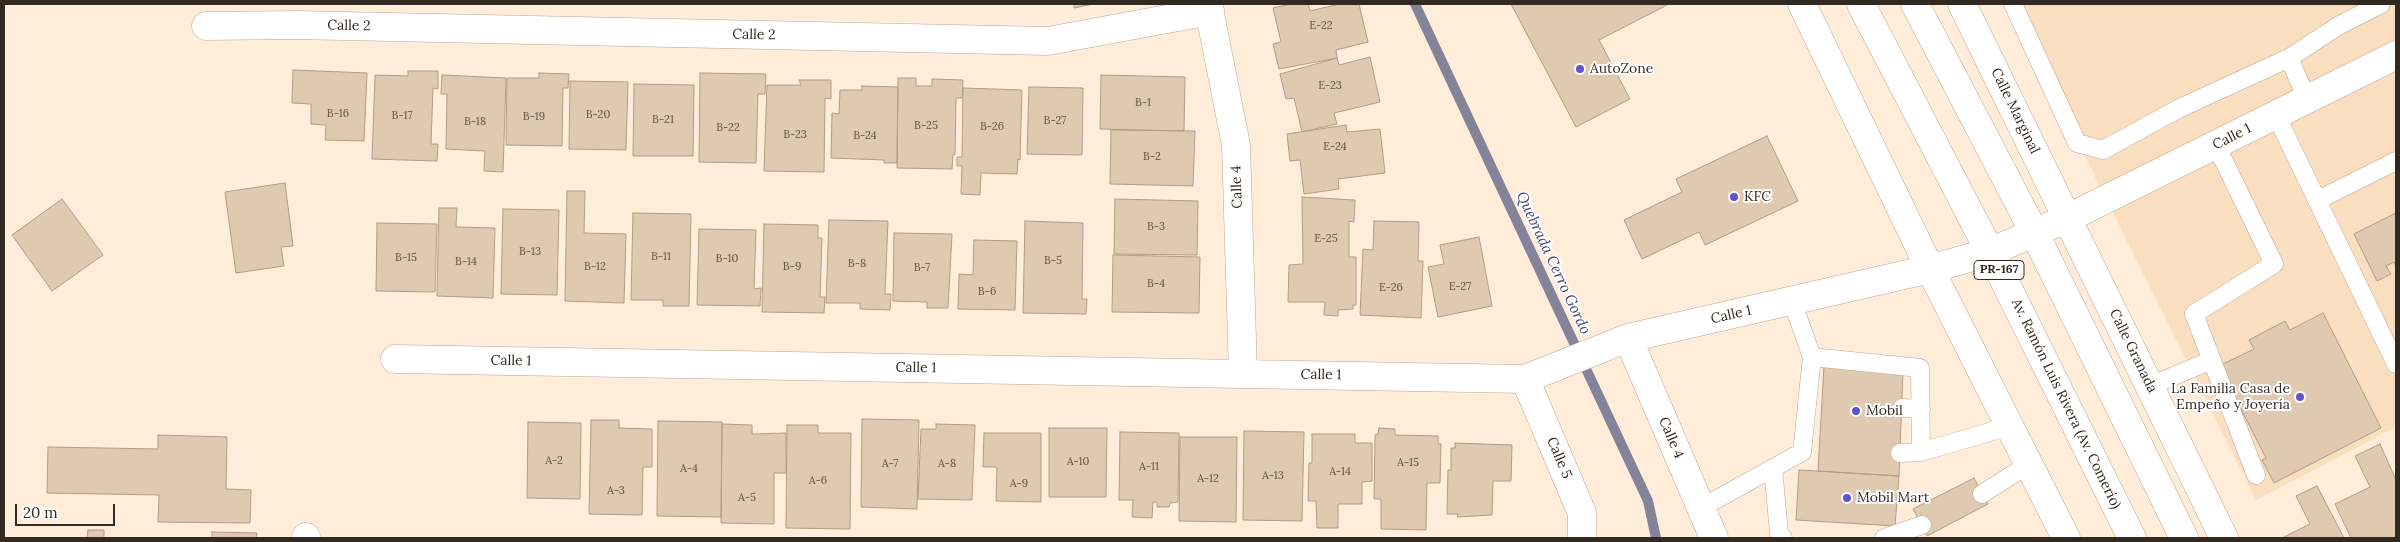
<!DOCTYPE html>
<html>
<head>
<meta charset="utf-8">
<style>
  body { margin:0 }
  #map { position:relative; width:2400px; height:542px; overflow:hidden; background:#ffedd9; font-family:Lora,serif }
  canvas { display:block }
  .frame { position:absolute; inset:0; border:5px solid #322a20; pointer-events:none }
  .scale { position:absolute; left:15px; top:504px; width:100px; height:22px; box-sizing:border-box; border:2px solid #322a20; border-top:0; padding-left:6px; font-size:15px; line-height:18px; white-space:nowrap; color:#322a20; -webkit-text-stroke:4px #fff; paint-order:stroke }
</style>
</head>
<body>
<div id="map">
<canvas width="2400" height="542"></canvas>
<div class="frame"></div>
<div class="scale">20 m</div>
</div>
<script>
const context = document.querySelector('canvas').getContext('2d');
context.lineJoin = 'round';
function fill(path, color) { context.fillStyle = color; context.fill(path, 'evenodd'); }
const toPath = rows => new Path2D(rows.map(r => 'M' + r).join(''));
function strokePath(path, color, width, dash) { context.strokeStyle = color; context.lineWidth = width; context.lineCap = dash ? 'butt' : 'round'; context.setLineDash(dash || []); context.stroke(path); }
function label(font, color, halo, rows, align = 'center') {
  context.font = font + ' Lora,serif'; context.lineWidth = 4; context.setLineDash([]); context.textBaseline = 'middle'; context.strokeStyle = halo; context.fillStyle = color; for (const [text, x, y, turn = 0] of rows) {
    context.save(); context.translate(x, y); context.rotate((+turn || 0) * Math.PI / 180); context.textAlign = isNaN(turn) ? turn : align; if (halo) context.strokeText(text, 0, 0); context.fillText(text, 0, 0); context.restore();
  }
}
const built = toPath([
  [2009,4,2396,4,2396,427,2256,500]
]);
const stream = toPath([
  [1415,4,1648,501,1656,538]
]);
const building = toPath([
  [1074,4,1093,4,1074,8,1074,4],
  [1291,4,1308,4,1310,11,1340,4,1359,4,1368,42,1336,50,1337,58,1279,69,1273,44,1281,42,1273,8,1291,4],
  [1511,4,1669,4,1599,40,1630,99,1576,127,1511,4],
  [1370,57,1380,102,1334,113,1337,124,1302,132,1294,98,1286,99,1280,74,1337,58,1339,65,1370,57],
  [293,70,367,73,364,141,325,140,326,125,311,124,311,104,292,103,293,70],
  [408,71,438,71,438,89,433,88,431,144,438,144,437,161,372,159,375,75,408,76,408,71],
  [539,73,569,74,568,88,563,88,562,146,506,145,507,78,539,78,539,73],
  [700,73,766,74,765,94,758,94,756,163,699,162,700,73],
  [442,75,506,78,503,172,484,171,485,151,446,149,447,94,441,94,442,75],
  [1101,75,1185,77,1184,131,1100,129,1101,75],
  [898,78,916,78,916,86,932,86,932,79,963,80,962,98,956,98,955,155,953,154,952,169,897,168,898,78],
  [799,80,831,80,831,99,825,98,824,172,764,171,767,85,801,85,799,80],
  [570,81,628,82,626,150,569,149,570,81],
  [634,84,694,85,693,156,633,156,634,84],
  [862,86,898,87,897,163,884,163,884,160,831,158,832,113,839,114,840,90,862,90,862,86],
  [1029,87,1083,88,1082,155,1027,154,1029,87],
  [963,88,1022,90,1020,160,1018,159,1017,174,981,173,980,195,961,194,962,166,957,166,957,157,962,157,963,88],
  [1346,125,1347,132,1380,129,1385,173,1338,179,1339,189,1304,194,1300,160,1290,161,1287,134,1346,125],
  [1111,130,1195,131,1193,186,1110,184,1111,130],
  [1767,136,1798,201,1705,245,1699,232,1642,259,1624,220,1682,192,1676,179,1767,136],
  [285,183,293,246,281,247,284,266,236,273,225,192,285,183],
  [567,191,585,191,584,233,626,234,624,303,565,301,567,191],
  [1302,197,1355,200,1354,222,1349,221,1349,257,1356,257,1356,305,1353,305,1353,309,1338,310,1338,316,1324,315,1325,302,1288,302,1289,265,1303,264,1302,197],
  [62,199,103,255,52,291,12,235,62,199],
  [1115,199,1198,201,1197,255,1114,254,1115,199],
  [439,208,457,208,456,227,495,228,493,298,437,296,439,208],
  [503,209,559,210,557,295,501,294,503,209],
  [633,213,691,214,689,306,663,306,663,300,631,300,633,213],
  [2396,213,2396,267,2394,262,2386,266,2391,274,2377,281,2354,234,2396,213],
  [829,220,888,221,885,294,891,294,890,310,860,309,860,303,826,303,829,220],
  [1025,221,1083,223,1082,299,1087,299,1086,314,1023,313,1025,221],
  [1374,221,1419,222,1418,261,1423,261,1421,318,1360,315,1363,249,1373,250,1374,221],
  [377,223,437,224,435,292,376,291,377,223],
  [764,224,818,225,818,238,822,238,820,297,825,297,824,313,762,312,764,224],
  [699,229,756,230,754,289,761,288,760,306,697,305,699,229],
  [894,233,952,234,948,308,927,308,927,302,893,301,894,233],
  [1479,237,1492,306,1438,317,1428,267,1444,264,1440,245,1479,237],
  [974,240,1017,241,1015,310,958,309,959,274,973,275,974,240],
  [1113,255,1200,257,1199,313,1112,312,1113,255],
  [2323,313,2381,428,2274,483,2262,460,2266,458,2219,366,2254,349,2249,340,2285,321,2290,330,2323,313],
  [1824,366,1903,371,1899,476,1818,471,1824,366],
  [862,419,919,420,917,509,861,507,862,419],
  [591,420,619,420,619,428,652,429,652,467,643,467,642,515,589,514,591,420],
  [658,421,722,422,721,517,657,516,658,421],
  [528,422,581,423,580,499,527,498,528,422],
  [722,424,752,425,752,434,786,433,786,473,774,473,774,524,721,523,722,424],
  [936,424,975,425,972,500,918,499,921,429,936,429,936,424],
  [787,425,818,425,818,433,851,433,850,529,786,528,787,425],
  [1049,428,1107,428,1106,497,1049,497,1049,428],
  [1379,428,1395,429,1395,435,1438,436,1438,444,1441,444,1440,483,1427,483,1426,530,1381,529,1381,499,1374,499,1375,435,1378,434,1379,428],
  [1244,431,1304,432,1302,521,1243,520,1244,431],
  [1120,432,1179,433,1178,502,1170,503,1169,507,1157,507,1157,502,1153,502,1152,518,1132,517,1133,500,1119,500,1120,432],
  [984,433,1041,433,1041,502,996,501,997,467,983,467,984,433],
  [1312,434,1355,434,1355,443,1372,443,1372,481,1362,482,1362,504,1338,504,1338,528,1317,528,1316,501,1308,501,1309,463,1312,463,1312,434],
  [158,435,227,437,226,489,251,490,250,523,158,522,159,495,47,493,48,447,158,449,158,435],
  [1180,437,1237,437,1236,522,1179,521,1180,437],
  [1455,443,1512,445,1511,481,1493,481,1492,515,1457,517,1458,514,1447,514,1448,470,1451,470,1451,448,1455,448,1455,443],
  [2380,444,2396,480,2396,538,2351,538,2335,504,2370,487,2355,456,2380,444],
  [1799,470,1899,476,1895,526,1796,520,1799,470],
  [1974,478,1988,504,1927,536,1913,509,1974,478],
  [2317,486,2344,538,2282,538,2310,524,2296,496,2317,486],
  [88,530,104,530,104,538,87,538,88,530],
  [212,532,257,533,256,538,212,538,212,532]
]);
const lane = toPath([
  [2013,4,2077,143,2103,150,2178,109,2289,58,2338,26,2381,4],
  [2289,58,2307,99],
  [2276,115,2396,364],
  [2216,145,2274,264,2194,314,2256,475],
  [2318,200,2396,161],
  [1792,301,1812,357,1920,368,1921,452,2010,426],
  [2150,386,2212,360],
  [1902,408,1921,409],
  [1900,453,1921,452],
  [1773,468,1779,533,1783,538],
  [1982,494,2029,464],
  [1701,508,1802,452,1812,357],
  [1884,538,1922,525]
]);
const street = toPath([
  [1208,4,1236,145,1243,374],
  [1802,4,1930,269,2066,538],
  [1962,4,2224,538],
  [206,26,296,25,1048,41,1210,11],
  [1628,338,1714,538],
  [395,359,1525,379,1628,338,1930,269,1990,252,2068,218,2396,55],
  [1525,379,1582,513,1582,538],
  [306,538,306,537]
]);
const primary = toPath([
  [1861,4,1990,252,2132,538],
  [1915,4,2034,232,2184,538]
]);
const markers = [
  [1580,69,5,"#5a55cd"],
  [1734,197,5,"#5a55cd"],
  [2300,397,5,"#5a55cd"],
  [1856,411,5,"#5a55cd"],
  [1847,498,5,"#5a55cd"]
];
const numberNames = [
  ["E-22",1321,26],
  ["E-23",1330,86],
  ["B-1",1143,103],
  ["B-16",338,114],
  ["B-20",598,115],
  ["B-17",402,116],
  ["B-19",534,117],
  ["B-21",663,120],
  ["B-27",1055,121],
  ["B-18",475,122],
  ["B-25",926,126],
  ["B-26",992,127],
  ["B-22",728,128],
  ["B-23",795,135],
  ["B-24",865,136],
  ["E-24",1335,147],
  ["B-2",1152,157],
  ["B-3",1156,227],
  ["E-25",1326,239],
  ["B-13",530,252],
  ["B-11",661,257],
  ["B-15",406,258],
  ["B-10",727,259],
  ["B-5",1053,261],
  ["B-14",466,262],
  ["B-8",857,264],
  ["B-12",595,267],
  ["B-9",792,267],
  ["B-7",922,268],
  ["B-4",1156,284],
  ["E-27",1460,287],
  ["E-26",1391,288],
  ["B-6",987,292],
  ["A-2",554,461],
  ["A-10",1078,462],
  ["A-15",1408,463],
  ["A-7",890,464],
  ["A-8",947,464],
  ["A-11",1149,467],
  ["A-4",689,469],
  ["A-14",1340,472],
  ["A-13",1273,476],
  ["A-12",1208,479],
  ["A-6",818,481],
  ["A-9",1019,484],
  ["A-3",616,491],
  ["A-5",747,498]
];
const shields = [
  [1999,270,50]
];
const shieldNames = [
  ["PR-167",1999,270]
];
const streetNames = [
  ["Calle 2",349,26,1],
  ["Calle 2",754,35,1],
  ["Calle Marginal",2015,111,64],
  ["Calle 1",2232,137,-27],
  ["Calle 4",1237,187,-92],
  ["Calle 1",1731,315,-13],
  ["Calle Granada",2133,351,64],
  ["Calle 1",511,361,1],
  ["Calle 1",916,368,1],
  ["Calle 1",1321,375,1],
  ["Av. Ramón Luis Rivera (Av. Comerío)",2066,404,64],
  ["Calle 4",1671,438,67],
  ["Calle 5",1559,458,67]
];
const poiNames = [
  ["AutoZone",1590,69],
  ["KFC",1744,197],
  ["La Familia Casa de",2290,389,"right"],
  ["Empeño y Joyería",2290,405,"right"],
  ["Mobil",1866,411],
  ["Mobil Mart",1857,498]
];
const waterNames = [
  ["Quebrada Cerro Gordo",1553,263,65]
];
fill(built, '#f9debf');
strokePath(stream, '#83849a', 10);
fill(building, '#dfcab1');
strokePath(building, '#b19c84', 1);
strokePath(lane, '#bca78f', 19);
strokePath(street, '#bca78f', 29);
strokePath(primary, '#bca78f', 29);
strokePath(lane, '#fff', 18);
strokePath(street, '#fff', 28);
strokePath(primary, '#fff', 28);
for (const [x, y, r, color] of markers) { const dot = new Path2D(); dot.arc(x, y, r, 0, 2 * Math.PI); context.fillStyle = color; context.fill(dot); strokePath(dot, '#fff', 2); }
label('11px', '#5d5244', null, numberNames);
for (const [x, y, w] of shields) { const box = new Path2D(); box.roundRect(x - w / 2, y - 9.5, w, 19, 4); context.fillStyle = '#fff'; context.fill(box); strokePath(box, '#322a20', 1); }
label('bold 12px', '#322a20', null, shieldNames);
label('14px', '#322a20', '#fff', streetNames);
label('14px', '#322a20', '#fff', poiNames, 'left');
label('italic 15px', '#424477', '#fff', waterNames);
</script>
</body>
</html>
